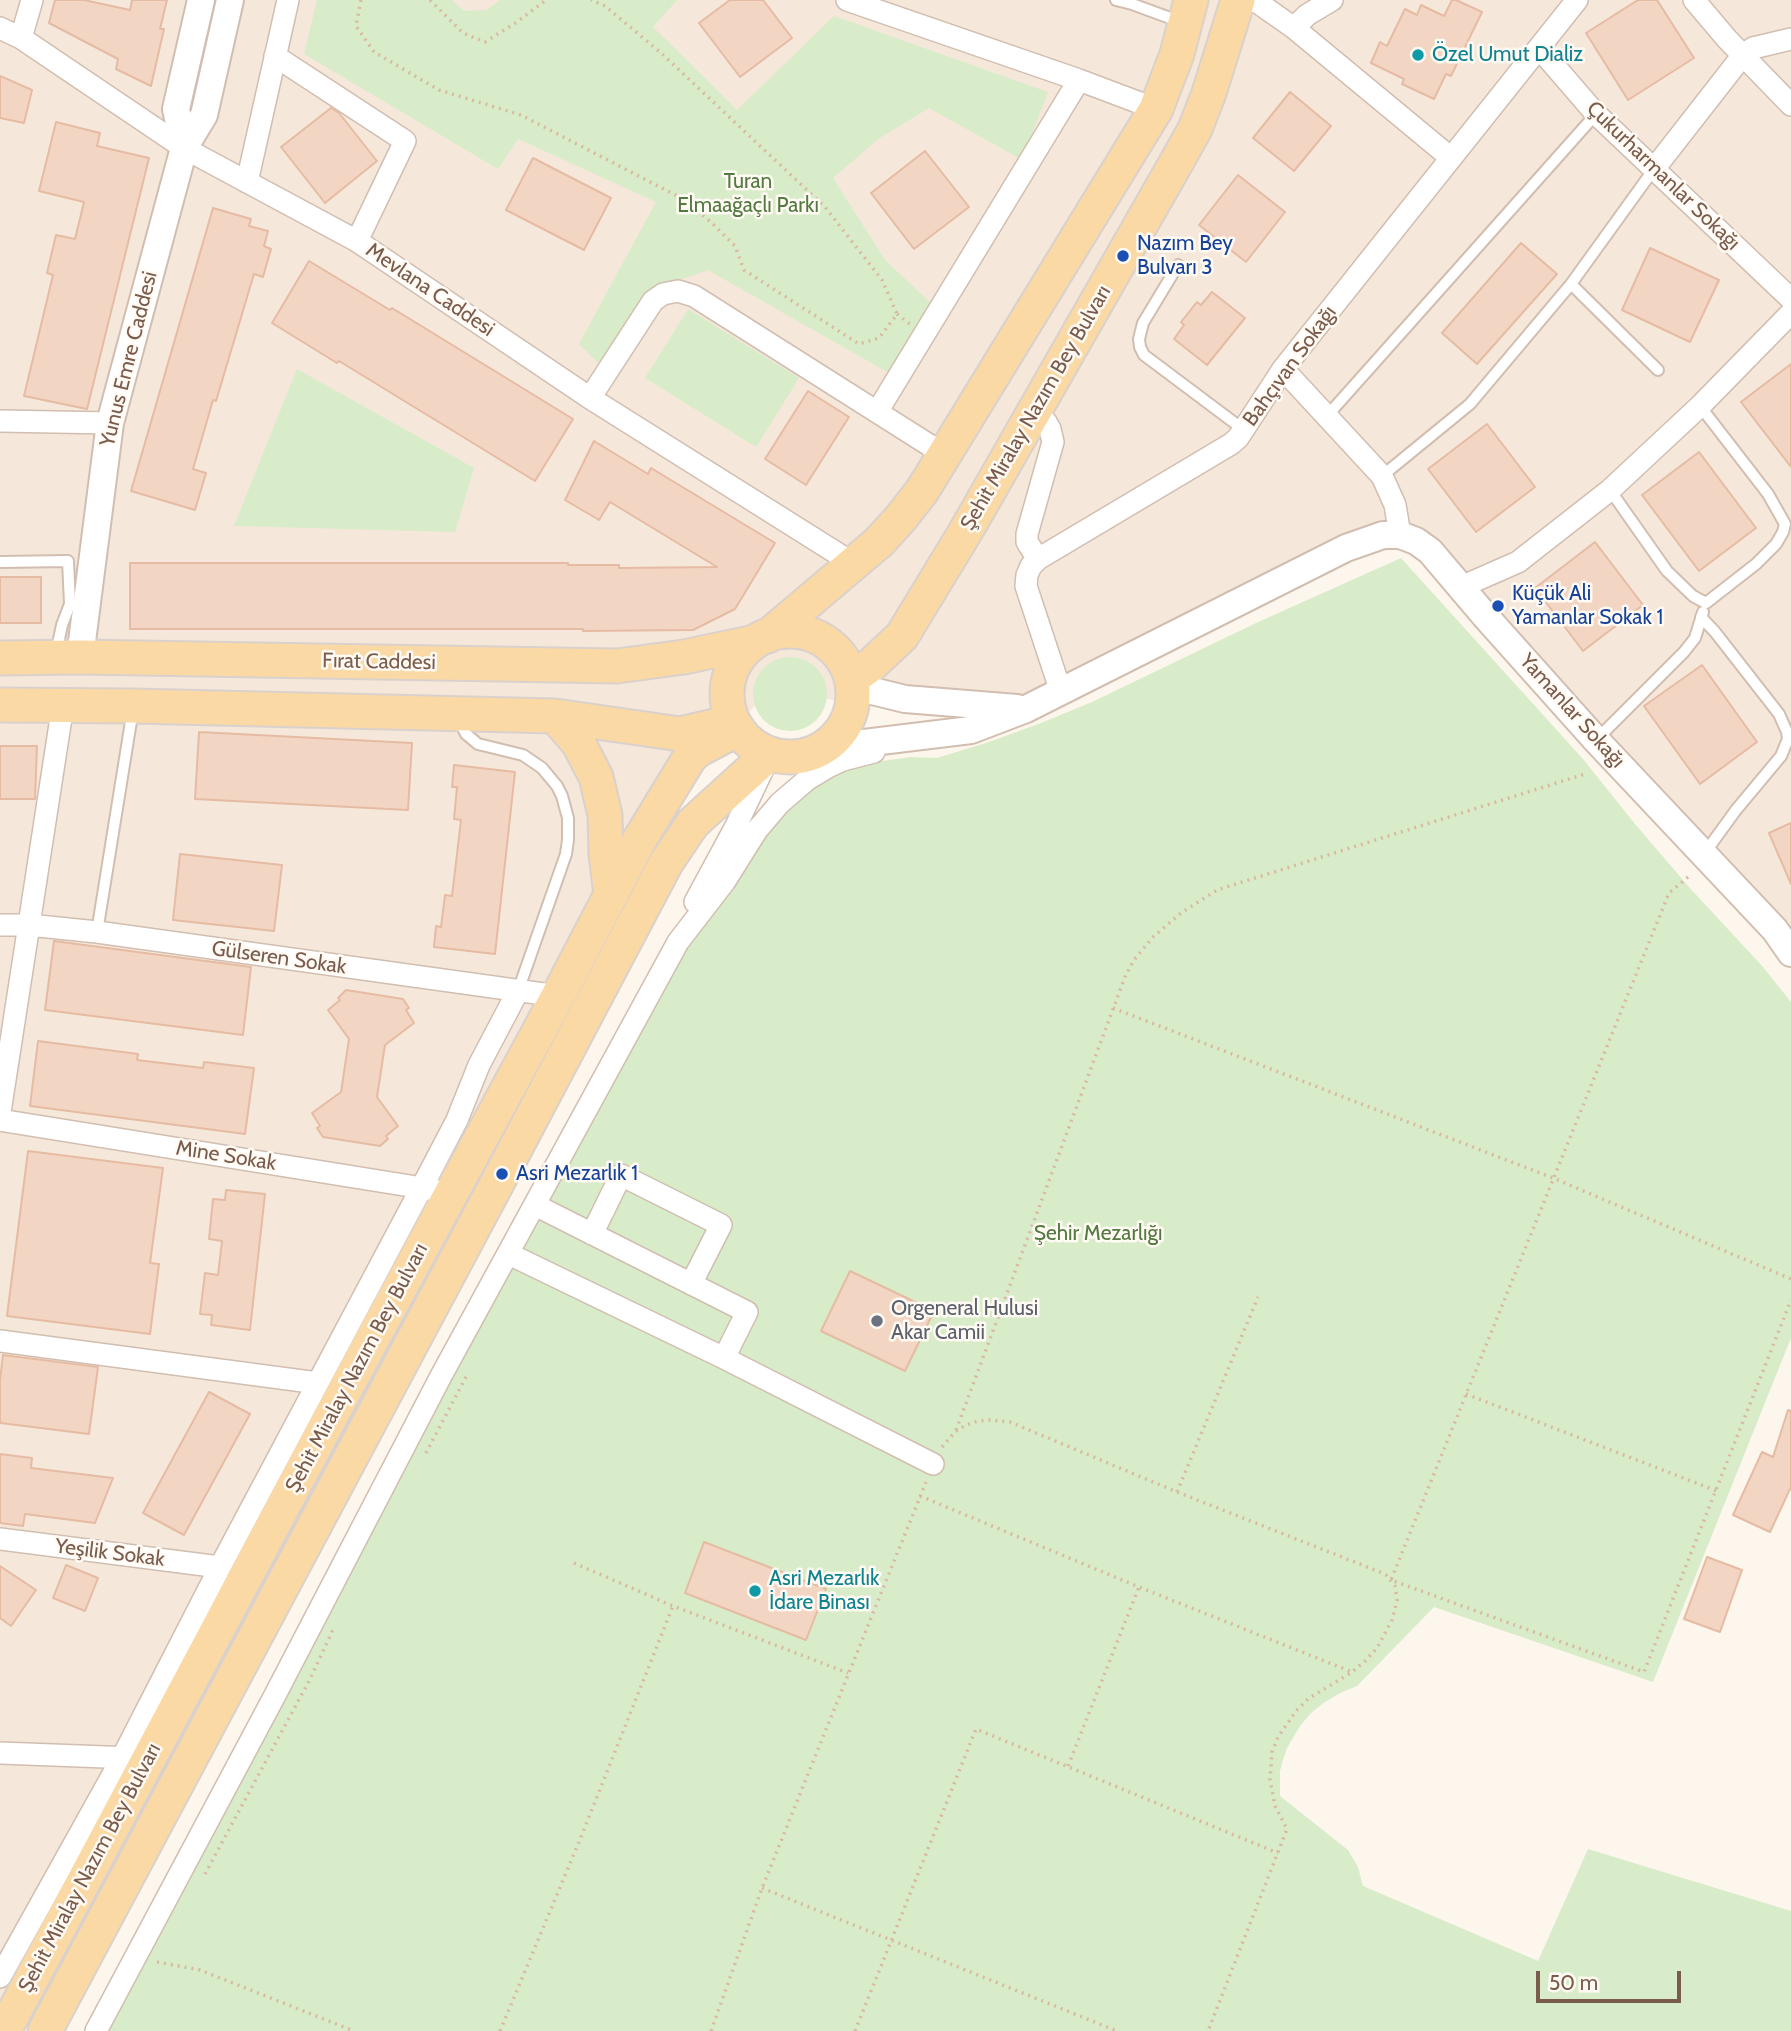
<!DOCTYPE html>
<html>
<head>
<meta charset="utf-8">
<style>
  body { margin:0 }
  #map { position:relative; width:1791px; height:2031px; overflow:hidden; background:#fdf6ec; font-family:Cabin,sans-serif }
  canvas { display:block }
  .scale { position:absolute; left:1536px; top:1971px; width:145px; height:32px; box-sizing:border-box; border:4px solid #7a5c4d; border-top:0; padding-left:9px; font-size:21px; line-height:24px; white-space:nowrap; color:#7a5c4d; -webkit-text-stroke:5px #fffaf3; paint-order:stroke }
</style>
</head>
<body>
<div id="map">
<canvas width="1791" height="2031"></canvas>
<div class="scale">50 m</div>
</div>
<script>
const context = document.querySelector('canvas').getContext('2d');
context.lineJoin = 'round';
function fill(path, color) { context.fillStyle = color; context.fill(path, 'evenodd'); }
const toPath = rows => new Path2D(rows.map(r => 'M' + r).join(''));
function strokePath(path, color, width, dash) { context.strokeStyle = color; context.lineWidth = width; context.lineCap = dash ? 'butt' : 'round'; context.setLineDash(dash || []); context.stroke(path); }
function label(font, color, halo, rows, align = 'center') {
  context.font = font + ' Cabin,sans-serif'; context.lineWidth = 5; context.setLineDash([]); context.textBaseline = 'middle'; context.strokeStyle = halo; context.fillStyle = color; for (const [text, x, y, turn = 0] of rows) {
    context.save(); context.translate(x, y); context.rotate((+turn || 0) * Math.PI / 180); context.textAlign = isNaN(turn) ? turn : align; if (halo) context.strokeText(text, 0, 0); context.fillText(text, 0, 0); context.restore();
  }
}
const residential = toPath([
  [0,0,1791,0,1791,954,1400,534,1059,689,959,716,936,716,769,690,639,835,0,2031]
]);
const green = toPath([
  [317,0,452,0,464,11,487,10,500,0,677,0,653,27,737,110,834,16,1048,92,1022,160,929,108,878,139,833,178,885,260,936,308,903,381,708,270,668,284,608,373,579,344,656,202,518,139,498,169,304,54],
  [688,309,799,378,756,447,645,378],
  [297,369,474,468,455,532,234,526],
  [1401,558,1583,759,1635,824,1689,887,1763,967,1791,1002,1791,1338,1653,1682,1434,1607,1357,1686,1340,1693,1325,1702,1311,1713,1300,1726,1287,1748,1283,1760,1280,1771,1280,1796,1348,1850,1358,1867,1363,1886,1538,1961,1588,1849,1791,1911,1791,2031,104,2031,310,1630,736,856,796,790,861,764,911,757,937,758,989,742,1041,723,1092,702,1256,623],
  '753 694a37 37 0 1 1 74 0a37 37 0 1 1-74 0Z'
]);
const building = toPath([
  [55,0,84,0,130,10,132,0,167,0,160,29,164,29,151,86,116,69,118,59,49,23,55,0],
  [730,0,763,0,792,38,740,77,699,23,730,0],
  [1452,0,1456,0,1482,12,1451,76,1446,74,1434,99,1402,84,1404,79,1371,63,1380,42,1387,46,1405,9,1417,15,1421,5,1444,16,1452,0],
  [1638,0,1657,0,1694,58,1628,100,1586,33,1638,0],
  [0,76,32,90,24,123,0,118,0,76],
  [1290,92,1331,126,1294,171,1253,138,1290,92],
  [331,108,339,113,377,161,325,203,281,147,331,108],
  [56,122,100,133,97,146,149,158,87,409,24,396,53,275,47,273,56,235,75,239,84,202,39,191,56,122],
  [925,151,969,207,914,249,871,193,925,151],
  [533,158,611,198,584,250,506,210,533,158],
  [1238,175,1285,212,1246,262,1199,225,1238,175],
  [213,208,251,219,249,226,268,231,264,246,271,249,263,277,254,274,216,401,213,400,193,469,206,473,195,510,131,491,213,208],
  [1521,243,1557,274,1477,364,1442,333,1521,243],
  [1650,248,1719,280,1690,342,1622,310,1650,248],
  [309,261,390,310,392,308,573,419,535,481,339,361,337,363,272,323,309,261],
  [1212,292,1245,318,1207,365,1174,339,1184,325,1181,322,1197,302,1201,305,1212,292],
  [1791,364,1791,467,1741,402,1791,364],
  [808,391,849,417,806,485,765,459,808,391],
  [1487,424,1535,487,1476,532,1428,469,1487,424],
  [594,441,648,474,651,468,775,543,735,609,693,630,583,631,583,629,130,629,130,563,568,563,568,565,619,565,619,568,717,567,610,502,599,520,565,500,594,441],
  [1699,452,1756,528,1699,571,1642,495,1699,452],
  [1595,542,1643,605,1583,651,1535,588,1595,542],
  [0,577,41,577,41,623,0,623,0,577],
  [1702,665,1757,742,1700,784,1644,706,1702,665],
  [199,732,412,743,408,810,195,799,199,732],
  [0,746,37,746,35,799,0,799,0,746],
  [454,765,515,772,495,954,434,947,436,926,441,927,445,895,452,896,461,820,454,819,457,787,452,787,454,765],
  [1791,823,1791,884,1769,833,1791,823],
  [180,854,282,865,274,931,173,920,180,854],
  [54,941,251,967,243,1035,45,1010,54,941],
  [346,990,403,999,409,1008,406,1010,414,1023,385,1045,377,1097,398,1126,386,1136,388,1139,380,1146,323,1137,317,1128,320,1126,312,1113,341,1092,349,1039,328,1010,340,1000,338,998,346,990],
  [38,1041,138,1054,137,1060,203,1068,204,1062,254,1068,245,1134,30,1106,38,1041],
  [28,1151,163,1168,150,1263,159,1264,150,1334,7,1316,28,1151],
  [226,1190,265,1194,250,1330,211,1325,212,1315,200,1314,205,1273,218,1275,222,1241,209,1239,213,1199,225,1200,226,1190],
  [850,1271,934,1311,905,1371,821,1331,850,1271],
  [3,1355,98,1367,89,1434,0,1423,0,1380,3,1355],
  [209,1392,250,1414,184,1535,143,1513,209,1392],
  [1788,1410,1791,1411,1791,1487,1770,1532,1733,1515,1762,1452,1773,1457,1788,1410],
  [0,1454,32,1458,31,1468,113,1478,95,1523,25,1514,23,1526,0,1523,0,1454],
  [704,1542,826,1589,806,1640,685,1593,704,1542],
  [1707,1557,1742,1570,1720,1632,1684,1619,1707,1557],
  [66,1565,98,1578,85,1611,53,1598,66,1565],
  [0,1566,36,1590,11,1626,0,1618,0,1566]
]);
const path = toPath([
  [361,0,356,26,374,52,439,90,521,115,683,199,712,223,735,246,744,270,859,344,879,338,897,314,882,280,825,207,660,52,605,6,591,0],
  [430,0,463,33,485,42,517,22,546,0],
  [897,314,910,324],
  [1688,877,1669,893,1391,1580,1644,1672,1791,1300],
  [1113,1008,1553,1178,1791,1279],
  [1466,1394,1717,1491],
  [956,1430,1125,977,1134,960,1153,937,1181,913,1217,890,1585,774],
  [942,1447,955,1432,966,1425,978,1421,989,1420,1010,1422,1177,1492,1380,1572,1386,1575,1395,1586,1397,1600,1392,1620,1377,1648,1365,1661,1352,1672,1308,1699,1296,1711,1278,1737,1272,1752,1270,1780,1275,1806,1287,1829,1208,2031],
  [426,1453,468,1373],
  [1177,1492,1258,1297],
  [920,1496,1139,1587,1352,1672],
  [574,1563,673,1606,848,1673],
  [1068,1766,1139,1587],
  [205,1874,309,1681,333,1630],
  [762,1888,1117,2031],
  [157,1962,200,1970,354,2031],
  [500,2031,581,1837,673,1606],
  [711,2031,762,1888,926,1482],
  [855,2031,976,1729,1278,1853]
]);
const service = toPath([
  [1116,0,1132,4],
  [1129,0,1132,4,1181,22],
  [1178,265,1143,323,1139,339,1140,347,1144,355,1244,430],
  [1571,284,1658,370],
  [1327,416,1596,114],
  [1382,476,1470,404,1571,284,1654,169],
  [1610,490,1667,571,1693,596,1706,603,1756,564,1776,544,1783,532,1785,524,1768,494,1700,406],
  [0,562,68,561,70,604,62,625,56,653],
  [1701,617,1715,632,1779,714,1787,732,1788,739,1781,756,1736,810,1704,854],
  [459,720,466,734,478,744,523,755,542,768,557,786,562,796,568,818,568,840,566,854,518,991],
  [1596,740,1684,652,1695,638,1703,612],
  [97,932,133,709]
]);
const minor = toPath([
  [847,0,1079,80,1156,109],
  [1254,0,1294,28,1451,158],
  [1694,0,1727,39,1791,105],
  [0,28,21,38,184,148,357,241,590,398,854,564],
  [1294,28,1307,15,1332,0],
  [21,38,32,0],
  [1539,48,1596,114,1791,299],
  [275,56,405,141,357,241],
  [1654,169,1743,55,1753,48,1791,39],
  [247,182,288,0],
  [1283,369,1382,476,1395,505,1400,535],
  [590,398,653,301,663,294,678,291,694,296,945,455],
  [877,412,1079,80],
  [1034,412,1046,422,1050,429,1053,442,1027,534,1027,542,1038,559],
  [0,421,110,423],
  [1461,587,1518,562,1610,490,1700,406,1791,313],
  [1061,692,1026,586,1027,575,1031,566,1038,559,1231,444,1238,438,1283,369,1577,0],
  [695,902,736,826,763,769],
  [0,925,29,925,97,932,558,996],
  [0,1112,63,705],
  [0,1120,435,1190],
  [535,1205,747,1312,724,1358],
  [592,1234,621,1175,721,1225,691,1284],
  [509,1254,724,1358,933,1464],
  [0,1341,318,1383],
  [0,1539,220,1567],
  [0,1753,132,1758],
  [0,1977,122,1758,220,1567,422,1187,457,1120,479,1065,518,991],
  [96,2031,274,1697,441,1376,678,942,725,881,757,830,780,803,808,779,828,767,843,760,874,752]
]);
const tertiary = toPath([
  [184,148,176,109,201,0],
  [80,657,110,423,184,148,204,115,230,0],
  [852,686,905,699,1017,708],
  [823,748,971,730,1026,709,1346,548,1383,535,1400,535,1416,541,1430,551,1486,617,1596,740,1775,930,1791,953]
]);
const primary = toPath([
  '727 694a63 63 0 1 1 126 0a63 63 0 1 1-126 0Z',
  [768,636,879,542,900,519,922,491,1156,109,1177,54,1191,0],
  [0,658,80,657,617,666,684,657,755,642],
  [851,679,871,665,902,636,967,529,1176,163,1195,129,1209,93,1238,0],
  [0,705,133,706,555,716,680,734,723,724],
  [555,716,579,744,596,777,605,815,606,854,611,895],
  [4,2031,346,1388,558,996,640,839,690,757,698,750,738,729],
  [45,2031,502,1174,666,863,693,823,769,754]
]);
const markers = [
  [1418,55,7,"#0f9aa8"],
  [1123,256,7,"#1a4fb4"],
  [1498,606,7,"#1a4fb4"],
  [502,1174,7,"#1a4fb4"],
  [877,1321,7,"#6b7280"],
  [755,1591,7,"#0f9aa8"]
];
const cultureNames = [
  ["Özel Umut Dializ",1432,55],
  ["Asri Mezarlık",769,1579],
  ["İdare Binası",769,1603]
];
const streetNames = [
  ["Çukurharmanlar Sokağı",1663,176,44],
  ["Mevlana Caddesi",430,290,34],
  ["Yunus Emre Caddesi",129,359,-76],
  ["Bahçıvan Sokağı",1290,366,-54],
  ["Şehit Miralay Nazım Bey Bulvarı",1036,408,-60],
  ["Fırat Caddesi",379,662,1],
  ["Yamanlar Sokağı",1572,711,48],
  ["Gülseren Sokak",279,958,8],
  ["Mine Sokak",226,1156,9],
  ["Şehit Miralay Nazım Bey Bulvarı",357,1368,-62],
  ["Yeşilik Sokak",110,1553,7],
  ["Şehit Miralay Nazım Bey Bulvarı",90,1868,-62]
];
const parkNames = [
  ["Turan",748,182],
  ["Elmaağaçlı Parkı",748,206],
  ["Şehir Mezarlığı",1098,1234]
];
const transitNames = [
  ["Nazım Bey",1137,244],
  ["Bulvarı 3",1137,268],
  ["Küçük Ali",1512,594],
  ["Yamanlar Sokak 1",1512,618],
  ["Asri Mezarlık 1",516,1174]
];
const worshipNames = [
  ["Orgeneral Hulusi",891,1309],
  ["Akar Camii",891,1333]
];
fill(residential, '#f5e8da');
fill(green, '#d8ecc9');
fill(building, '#f3d5c3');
strokePath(building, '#e6bba3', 2);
strokePath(service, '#d1beb0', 14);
strokePath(minor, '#d1beb0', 24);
strokePath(tertiary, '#d1beb0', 30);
strokePath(primary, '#dad1cd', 37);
strokePath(path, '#d9b8a5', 3.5, [2, 5]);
strokePath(service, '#fff', 10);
strokePath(minor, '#fff', 21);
strokePath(tertiary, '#fff', 26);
strokePath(primary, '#fbd9a5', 33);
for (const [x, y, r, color] of markers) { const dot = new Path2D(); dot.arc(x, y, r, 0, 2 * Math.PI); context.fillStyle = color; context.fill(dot); strokePath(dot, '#fffaf3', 2.5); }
label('21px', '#0d838f', '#fffaf3', cultureNames, 'left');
label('21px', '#7a5c4d', '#fffaf3', streetNames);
label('21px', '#537a41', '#fffaf3', parkNames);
label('21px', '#164399', '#fffaf3', transitNames, 'left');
label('21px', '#5b616d', '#fffaf3', worshipNames, 'left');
</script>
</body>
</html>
